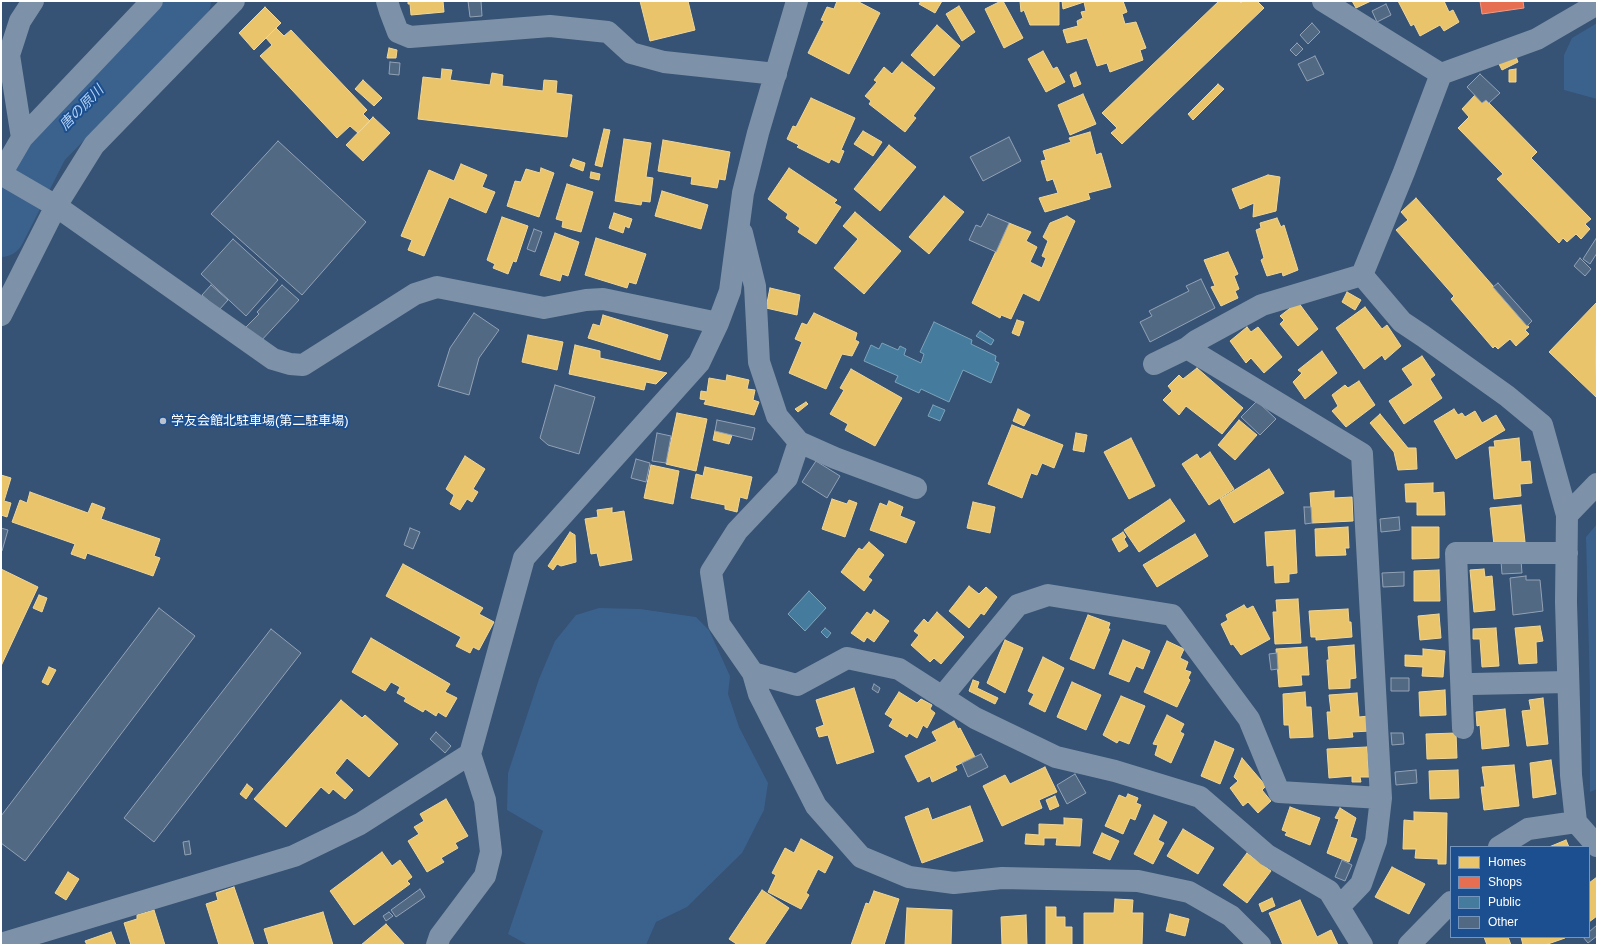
<!DOCTYPE html>
<html>
<head>
<meta charset="utf-8">
<style>
  body { margin:0 }
  #map { position:relative; width:1598px; height:946px; overflow:hidden; background:#365274; font-family:Helvetica,sans-serif }
  canvas { display:block }
  .frame { position:absolute; inset:0; border:2px solid #fff; pointer-events:none }
  .legend { position:absolute; left:1450px; top:846px; width:140px; height:92px; box-sizing:border-box; background:#1b4f8f; border:1px solid #7695bc; margin:0; padding:5px 7px; list-style:none; font-size:12px; color:#fff }
  .legend li { display:flex; align-items:center; gap:8px; height:20px }
  .legend b { width:20px; border:1px solid #7695bc }
</style>
</head>
<body>
<div id="map">
<canvas width="1598" height="946"></canvas>
<div class="frame"></div>
<ul class="legend">
<li><b style="height:11px;background:#e9c46a"></b>Homes</li>
<li><b style="height:11px;background:#e76f51"></b>Shops</li>
<li><b style="height:11px;background:#457b9d"></b>Public</li>
<li><b style="height:11px;background:#526984"></b>Other</li>
</ul>
</div>
<script>
const context = document.querySelector('canvas').getContext('2d');
context.lineJoin = 'round';
function fill(path, color) { context.fillStyle = color; context.fill(path, 'evenodd'); }
const toPath = rows => new Path2D(rows.map(r => 'M' + r).join(''));
function strokePath(path, color, width, dash) { context.strokeStyle = color; context.lineWidth = width; context.lineCap = dash ? 'butt' : 'round'; context.setLineDash(dash || []); context.stroke(path); }
function label(font, color, halo, rows, align = 'center') {
  context.font = font + ' Helvetica,"Noto Sans JP",sans-serif'; context.lineWidth = 4; context.setLineDash([]); context.textBaseline = 'middle'; context.strokeStyle = halo; context.fillStyle = color; for (const [text, x, y, turn = 0] of rows) {
    context.save(); context.translate(x, y); context.rotate((+turn || 0) * Math.PI / 180); context.textAlign = isNaN(turn) ? turn : align; if (halo) context.strokeText(text, 0, 0); context.fillText(text, 0, 0); context.restore();
  }
}
const water = toPath([
  [1597,23,1597,99,1564,90,1564,55,1572,38],
  [1597,524,1597,789,1590,792,1590,692,1586,537],
  [599,608,640,609,696,617,709,630,730,676,728,694,739,727,768,783,764,810,742,853,687,907,656,922,646,945,528,945,508,934,543,831,507,810,508,773,539,679,555,641,576,615]
]);
const homes = toPath([
  [408,1,443,1,444,12,411,15,410,4,408,4,408,1],
  [640,1,688,1,695,30,650,41,640,1],
  [837,1,857,1,880,13,849,74,808,53,824,21,821,20,827,7,834,9,837,1],
  [921,1,942,1,935,13,919,4,921,1],
  [1001,1,1003,1,1023,38,1004,48,985,9,1001,1],
  [1020,1,1059,1,1059,25,1030,25,1024,10,1021,12,1020,1],
  [1062,1,1123,1,1127,12,1122,14,1125,24,1136,22,1146,48,1140,50,1143,60,1110,72,1107,63,1097,66,1087,38,1067,43,1063,30,1078,26,1077,21,1083,18,1081,12,1086,11,1084,2,1063,9,1062,1],
  [1219,1,1239,1,1241,3,1243,1,1257,1,1264,8,1122,144,1111,133,1117,128,1102,113,1219,1],
  [1352,1,1371,1,1356,8,1352,1],
  [1398,1,1444,1,1449,12,1453,10,1459,22,1444,31,1440,25,1420,36,1414,24,1411,26,1398,1],
  [959,6,975,32,962,41,946,14,959,6],
  [265,7,281,23,254,50,239,33,265,7],
  [937,25,960,46,934,76,911,55,937,25],
  [276,28,284,36,291,30,367,110,363,114,370,121,358,133,350,126,337,138,260,56,272,45,266,38,276,28],
  [389,48,397,50,396,58,387,58,389,48],
  [1043,51,1053,69,1057,67,1065,82,1046,92,1028,59,1043,51],
  [1515,54,1518,62,1502,70,1498,62,1515,54],
  [902,62,935,88,913,116,916,118,905,132,869,104,871,101,865,96,877,82,874,80,884,67,892,74,902,62],
  [442,69,452,70,450,80,490,85,492,73,503,75,502,86,543,91,544,80,557,81,556,93,572,95,567,137,418,119,423,77,441,79,442,69],
  [1516,69,1516,82,1509,82,1509,70,1516,69],
  [1076,72,1081,84,1074,87,1070,75,1076,72],
  [363,80,382,98,374,106,355,89,363,80],
  [1218,84,1224,89,1193,120,1188,114,1218,84],
  [1083,94,1096,124,1070,135,1058,105,1083,94],
  [1475,95,1482,103,1486,100,1537,152,1531,158,1591,219,1585,224,1590,229,1581,239,1576,234,1567,242,1563,238,1559,243,1497,179,1503,174,1458,128,1469,117,1462,109,1475,95],
  [811,98,855,118,841,150,844,151,839,163,831,159,829,163,797,147,799,145,787,139,793,126,796,127,811,98],
  [373,117,390,133,363,161,346,145,373,117],
  [604,129,610,130,602,167,595,165,604,129],
  [863,131,882,142,873,156,854,144,863,131],
  [1090,132,1096,155,1101,153,1111,187,1088,193,1090,199,1045,212,1039,198,1058,193,1053,179,1047,181,1041,161,1046,160,1043,151,1071,142,1069,138,1090,132],
  [624,139,651,143,646,177,653,178,650,202,642,201,641,205,615,201,624,139],
  [663,140,730,152,725,180,719,179,717,188,691,184,692,177,658,171,663,140],
  [889,145,916,167,880,211,854,189,889,145],
  [573,159,585,163,583,171,570,166,573,159],
  [461,164,487,175,482,187,495,192,486,213,449,197,424,256,408,250,412,240,401,236,429,170,454,181,461,164],
  [541,168,554,173,539,217,507,206,515,181,521,182,526,169,540,173,541,168],
  [789,168,837,200,834,203,841,207,816,244,798,232,800,228,786,218,788,214,768,199,789,168],
  [591,172,600,174,599,180,590,178,591,172],
  [1268,175,1280,177,1276,211,1253,217,1254,203,1240,209,1232,189,1268,175],
  [567,184,593,192,581,232,562,227,563,221,556,219,567,184],
  [662,191,708,205,701,229,655,216,662,191],
  [944,196,964,212,929,254,909,237,944,196],
  [1416,198,1529,327,1525,330,1529,334,1516,346,1510,339,1498,349,1495,346,1493,348,1451,299,1454,296,1396,230,1408,220,1401,212,1416,198],
  [855,212,901,251,864,294,834,268,858,239,843,226,855,212],
  [614,213,632,219,629,228,625,226,623,233,609,228,614,213],
  [1067,216,1075,221,1039,301,1023,293,1011,319,1001,315,1000,318,972,303,1009,223,1031,232,1026,241,1037,247,1030,262,1042,268,1046,258,1042,256,1048,241,1043,237,1050,223,1067,216],
  [502,217,528,226,516,262,513,261,508,274,493,268,495,264,487,260,502,217],
  [1277,218,1281,227,1284,225,1298,270,1283,276,1282,272,1267,276,1261,260,1264,258,1256,230,1261,228,1260,223,1277,218],
  [555,233,579,242,568,276,562,274,560,281,540,275,555,233],
  [596,238,646,254,636,284,629,282,627,288,585,275,596,238],
  [1228,252,1238,274,1234,276,1239,289,1235,291,1238,298,1221,306,1211,287,1215,286,1204,260,1228,252],
  [770,288,800,295,797,315,766,308,770,288],
  [1347,292,1361,300,1355,310,1342,302,1347,292],
  [1298,302,1318,329,1298,346,1280,324,1284,320,1280,316,1298,302],
  [1597,302,1596,363,1597,398,1549,352,1597,302],
  [1365,307,1382,329,1387,325,1401,346,1385,360,1382,355,1364,369,1336,328,1365,307],
  [814,313,857,333,855,340,859,342,852,356,842,354,826,389,789,373,802,342,795,339,802,323,807,325,814,313],
  [603,315,668,335,660,360,588,338,593,324,600,326,603,315],
  [1017,320,1024,322,1019,336,1012,333,1017,320],
  [1247,327,1251,332,1258,327,1282,357,1264,373,1251,358,1246,363,1230,341,1247,327],
  [528,335,563,342,557,370,522,362,528,335],
  [575,345,600,351,600,358,667,373,656,384,646,382,644,390,569,374,575,345],
  [1322,351,1337,373,1305,399,1293,382,1302,373,1298,370,1322,351],
  [1422,356,1435,375,1430,379,1442,398,1404,424,1389,401,1413,385,1402,369,1422,356],
  [1197,368,1243,408,1222,434,1186,406,1179,415,1163,400,1172,391,1168,386,1179,375,1183,379,1197,368],
  [851,369,902,398,875,446,845,430,848,424,830,414,844,390,840,388,851,369],
  [727,375,749,380,747,389,755,390,753,400,759,402,754,415,704,404,706,400,700,399,701,391,707,392,709,378,726,381,727,375],
  [1359,381,1375,405,1346,427,1332,411,1338,406,1332,395,1345,385,1348,388,1359,381],
  [806,402,808,404,798,412,795,409,806,402],
  [1018,409,1030,415,1024,426,1013,421,1018,409],
  [1454,409,1458,415,1462,413,1465,417,1475,411,1482,423,1496,415,1505,430,1456,459,1434,421,1454,409],
  [677,413,707,419,696,471,666,464,677,413],
  [1380,414,1408,448,1416,448,1417,469,1398,470,1394,452,1370,423,1380,414],
  [1239,420,1257,435,1235,460,1218,445,1239,420],
  [1012,425,1063,445,1054,468,1042,463,1037,475,1031,473,1022,498,988,484,1012,425],
  [715,431,732,435,729,444,713,440,715,431],
  [1076,433,1087,435,1084,452,1073,450,1076,433],
  [1131,438,1155,486,1129,499,1104,452,1131,438],
  [1519,438,1521,462,1530,461,1532,483,1520,484,1521,496,1494,499,1489,447,1495,447,1494,441,1519,438],
  [1210,452,1234,489,1209,505,1182,464,1197,454,1200,459,1210,452],
  [465,456,485,469,473,489,478,492,472,502,467,499,460,510,450,504,454,495,446,489,465,456],
  [651,465,679,471,673,504,644,498,651,465],
  [705,467,752,477,747,499,740,497,737,512,725,509,725,505,691,498,696,474,703,476,705,467],
  [1269,469,1284,493,1234,523,1220,499,1269,469],
  [1,475,11,478,4,501,11,503,7,517,1,515,1,475],
  [1433,483,1433,493,1444,492,1445,515,1417,515,1417,502,1406,502,1405,484,1433,483],
  [1334,491,1334,498,1352,497,1353,521,1312,523,1310,493,1334,491],
  [30,492,88,513,92,503,105,508,101,519,160,539,154,556,160,558,153,576,87,553,85,559,71,554,75,544,12,522,20,500,27,503,30,492],
  [832,499,847,504,849,500,857,503,845,537,822,529,832,499],
  [1170,499,1185,521,1139,552,1124,530,1170,499],
  [889,501,903,507,900,516,915,522,906,543,870,530,880,503,887,506,889,501],
  [973,502,995,507,990,533,967,528,973,502],
  [1521,505,1525,542,1494,545,1490,508,1521,505],
  [612,508,612,513,624,511,632,560,600,566,597,553,591,554,585,519,598,517,597,510,612,508],
  [1348,527,1349,548,1345,548,1346,555,1316,556,1315,529,1348,527],
  [1412,527,1439,527,1439,558,1412,559,1412,527],
  [1295,530,1297,573,1289,574,1289,582,1275,583,1274,565,1267,566,1265,532,1295,530],
  [570,532,575,535,576,562,561,566,557,564,553,570,548,566,570,532],
  [1123,532,1126,537,1124,539,1128,546,1119,552,1112,539,1123,532],
  [1195,534,1208,556,1157,587,1143,565,1195,534],
  [869,542,884,555,868,577,872,580,864,591,841,572,859,548,862,550,869,542],
  [403,564,483,608,479,614,494,622,479,650,473,647,470,653,456,646,461,637,386,596,403,564],
  [1,569,38,587,1,666,1,569],
  [1484,569,1485,577,1492,576,1495,610,1474,612,1470,570,1484,569],
  [1439,570,1440,601,1414,601,1414,571,1439,570],
  [969,586,979,594,986,587,997,597,984,615,981,613,969,628,949,611,969,586],
  [39,595,47,598,42,612,33,608,39,595],
  [1298,599,1301,643,1275,644,1273,612,1277,612,1276,600,1298,599],
  [1244,605,1247,609,1253,606,1270,639,1241,655,1233,644,1231,645,1221,624,1228,620,1226,615,1244,605],
  [1348,609,1349,622,1351,622,1352,637,1316,640,1316,637,1311,637,1309,611,1348,609],
  [874,610,889,621,874,642,867,637,864,642,851,633,867,612,871,615,874,610],
  [937,612,964,637,941,664,934,658,930,662,911,645,919,635,914,631,924,619,928,623,937,612],
  [1439,614,1441,638,1420,640,1418,616,1439,614],
  [1088,615,1110,623,1108,629,1110,629,1094,669,1070,659,1088,615],
  [1540,626,1543,641,1536,642,1537,663,1519,664,1515,628,1540,626],
  [1496,628,1499,666,1482,667,1480,639,1473,639,1473,629,1496,628],
  [371,638,450,684,445,692,457,698,446,717,438,712,436,716,425,709,423,712,404,701,406,698,397,693,400,687,391,682,385,691,352,672,371,638],
  [1005,640,1023,648,1005,693,987,683,1005,640],
  [1123,640,1150,651,1143,669,1136,666,1129,682,1109,674,1123,640],
  [1167,641,1184,649,1180,658,1188,662,1185,670,1191,672,1188,678,1190,680,1177,707,1144,692,1167,641],
  [1354,645,1356,678,1350,679,1350,688,1329,689,1327,660,1329,660,1328,647,1354,645],
  [1307,647,1309,675,1301,675,1302,685,1279,687,1276,649,1307,647],
  [1423,649,1445,651,1443,677,1422,676,1423,667,1405,666,1405,655,1423,656,1423,649],
  [1043,657,1064,668,1045,712,1029,704,1034,694,1028,691,1043,657],
  [49,667,56,670,48,685,42,682,49,667],
  [973,680,979,682,977,688,998,698,995,704,969,691,973,680],
  [1072,682,1101,695,1086,730,1057,717,1072,682],
  [854,688,874,752,837,764,828,735,819,737,816,728,824,725,816,700,854,688],
  [1445,690,1446,715,1420,716,1419,692,1445,690],
  [899,692,917,703,921,699,932,705,930,709,935,713,927,728,923,725,917,738,909,733,907,737,889,726,893,719,885,714,899,692],
  [1305,692,1306,707,1311,707,1313,737,1290,738,1289,725,1284,725,1283,694,1305,692],
  [1357,693,1359,717,1369,716,1370,731,1352,732,1353,737,1329,739,1327,712,1331,712,1329,695,1357,693],
  [1121,696,1145,706,1129,744,1119,740,1117,743,1103,735,1121,696],
  [1543,698,1548,744,1527,746,1522,711,1531,710,1529,700,1543,698],
  [341,700,362,718,365,715,398,744,369,777,347,758,335,773,353,790,345,799,333,789,329,794,321,787,286,827,254,799,341,700],
  [1505,709,1509,746,1482,749,1480,725,1477,726,1476,712,1505,709],
  [1167,715,1184,724,1180,732,1184,734,1171,763,1155,755,1158,745,1153,744,1167,715],
  [954,721,958,729,960,728,975,757,955,766,957,770,932,782,930,776,918,782,905,756,937,741,932,732,954,721],
  [1456,733,1457,758,1427,759,1426,734,1456,733],
  [1215,741,1234,749,1220,784,1201,776,1215,741],
  [1367,747,1369,777,1360,777,1361,782,1352,782,1352,776,1329,778,1327,749,1367,747],
  [1242,758,1266,786,1262,790,1271,801,1258,813,1248,802,1243,806,1230,788,1238,781,1234,777,1242,758],
  [1551,760,1556,794,1533,798,1530,763,1551,760],
  [1514,765,1519,806,1484,810,1481,787,1485,787,1482,767,1514,765],
  [1045,767,1057,792,1039,800,1042,808,1002,826,983,786,1005,775,1010,784,1045,767],
  [1458,770,1459,798,1430,799,1429,771,1458,770],
  [247,784,253,789,246,799,240,794,247,784],
  [1128,794,1138,798,1136,803,1141,805,1135,820,1130,818,1123,834,1105,826,1119,795,1126,798,1128,794],
  [1055,796,1059,806,1050,810,1046,800,1055,796],
  [446,799,468,836,455,843,458,848,441,858,444,862,427,872,408,841,419,834,414,827,424,821,420,814,446,799],
  [970,806,983,841,922,863,905,817,928,808,932,820,970,806],
  [1290,807,1320,818,1310,845,1285,835,1287,832,1282,830,1290,807],
  [1340,808,1356,818,1350,837,1357,839,1349,862,1327,853,1339,819,1335,818,1340,808],
  [1414,812,1447,813,1446,864,1438,864,1438,859,1415,858,1416,849,1403,849,1404,820,1414,821,1414,812],
  [1154,815,1167,822,1158,840,1164,843,1153,864,1134,854,1154,815],
  [1064,818,1082,819,1080,846,1056,845,1057,838,1044,838,1044,845,1025,844,1026,834,1039,835,1039,824,1064,825,1064,818],
  [1183,829,1214,848,1198,874,1167,856,1183,829],
  [1102,833,1119,841,1110,860,1093,853,1102,833],
  [801,839,833,857,825,873,818,869,806,893,809,895,801,909,768,892,776,875,772,873,785,848,794,853,801,839],
  [1566,840,1569,847,1549,847,1566,840],
  [382,852,392,866,400,860,412,877,407,881,410,884,354,925,330,891,382,852],
  [1247,853,1271,871,1247,903,1223,885,1247,853],
  [1392,867,1425,884,1409,914,1375,897,1392,867],
  [68,872,79,879,66,900,55,893,68,872],
  [1597,877,1597,916,1589,922,1589,883,1597,877],
  [234,887,254,945,219,945,206,904,218,900,216,893,234,887],
  [762,890,789,908,764,945,738,945,729,939,762,890],
  [874,891,899,899,884,945,851,945,866,903,869,904,874,891],
  [1272,898,1275,906,1262,912,1259,904,1272,898],
  [1115,899,1133,900,1132,913,1143,913,1142,945,1084,945,1084,913,1114,913,1115,899],
  [1300,900,1317,937,1331,930,1338,945,1283,945,1269,913,1300,900],
  [1046,907,1056,907,1056,917,1065,917,1065,927,1072,927,1072,945,1046,945,1046,907],
  [907,908,952,910,951,945,905,945,907,908],
  [154,910,165,945,131,945,124,923,137,919,137,915,154,910],
  [323,912,333,945,269,945,264,929,323,912],
  [1170,914,1189,919,1185,936,1166,931,1170,914],
  [1026,915,1027,945,1002,945,1001,917,1026,915],
  [386,924,405,945,361,945,386,924],
  [111,932,116,945,87,945,85,941,111,932],
  [1484,937,1508,937,1511,945,1487,945,1484,937],
  [1521,937,1564,937,1565,938,1545,945,1523,945,1521,937]
]);
const shops = toPath([
  [1480,1,1523,1,1524,8,1482,14,1480,1]
]);
const public = toPath([
  [934,322,972,340,971,344,996,356,995,361,999,363,991,383,963,370,949,402,921,389,919,393,895,382,898,376,864,361,871,345,879,349,882,343,898,350,900,346,906,349,904,355,921,363,924,354,920,352,934,322],
  [980,331,994,340,991,345,976,336,980,331],
  [933,405,945,410,940,421,928,416,933,405],
  [809,591,826,608,805,631,788,614,809,591],
  [825,628,831,633,827,638,821,632,825,628]
]);
const river = toPath([
  [1,233,45,146,187,1]
]);
const building = toPath([
  [468,1,481,1,482,16,470,17,468,1],
  [1386,4,1391,15,1377,22,1372,11,1386,4],
  [1312,23,1320,32,1308,44,1300,35,1312,23],
  [1297,43,1303,49,1296,56,1290,50,1297,43],
  [1315,56,1324,74,1307,81,1298,64,1315,56],
  [390,62,400,63,399,75,389,74,390,62],
  [1480,74,1500,93,1489,103,1486,100,1482,103,1467,87,1480,74],
  [1009,137,1021,161,983,181,970,157,1009,137],
  [278,141,366,222,302,295,211,214,278,141],
  [988,214,1009,223,996,252,969,240,976,225,981,227,988,214],
  [534,229,542,232,535,252,527,249,534,229],
  [1597,237,1597,253,1590,264,1583,259,1597,237],
  [233,239,278,280,246,316,201,274,233,239],
  [1580,258,1591,269,1585,276,1574,266,1580,258],
  [1201,279,1215,308,1150,342,1140,322,1152,316,1149,311,1189,291,1186,286,1201,279],
  [1498,283,1532,321,1527,326,1493,287,1498,283],
  [211,285,228,300,219,310,202,295,211,285],
  [282,285,299,300,259,343,244,329,259,314,257,312,282,285],
  [474,313,499,330,479,358,469,395,438,386,450,348,474,313],
  [555,385,595,397,579,454,548,445,540,438,555,385],
  [1257,401,1276,419,1260,435,1241,417,1257,401],
  [717,420,755,428,752,440,715,431,717,420],
  [657,433,671,436,666,463,652,461,657,433],
  [636,459,650,463,646,482,631,478,636,459],
  [816,461,840,476,827,498,802,482,816,461],
  [1304,507,1311,507,1312,523,1305,524,1304,507],
  [1399,517,1400,530,1381,532,1380,519,1399,517],
  [1,528,8,530,2,551,1,550,1,528],
  [410,528,420,532,413,549,404,545,410,528],
  [1521,560,1522,573,1502,574,1501,561,1521,560],
  [1404,572,1404,586,1383,587,1382,573,1404,572],
  [1526,576,1526,580,1540,580,1543,611,1513,615,1510,578,1526,576],
  [159,608,195,636,25,861,1,843,1,816,159,608],
  [271,629,301,653,154,842,124,818,271,629],
  [1277,653,1278,669,1271,670,1269,654,1277,653],
  [1391,678,1409,678,1409,691,1391,691,1391,678],
  [874,684,880,688,878,693,872,689,874,684],
  [436,732,451,746,445,753,430,739,436,732],
  [1391,733,1403,733,1404,744,1392,745,1391,733],
  [981,754,988,767,968,777,962,763,981,754],
  [1416,770,1417,783,1396,785,1395,772,1416,770],
  [1075,774,1086,793,1067,804,1057,785,1075,774],
  [189,841,191,854,185,855,183,842,189,841],
  [1342,860,1352,865,1345,881,1335,877,1342,860],
  [420,889,425,897,396,917,391,910,420,889],
  [389,912,393,916,386,921,383,916,389,912],
  [1597,925,1597,936,1588,943,1583,937,1589,937,1589,932,1597,925]
]);
const street = toPath([
  [387,1,390,11,398,32,410,37,550,26,608,32,631,53,664,62,776,74],
  [1323,1,1441,74],
  [22,138,152,1],
  [1,174,56,206,273,359,290,364,303,365,415,294,437,287,544,308,586,300,603,299,718,323],
  [1,174,22,138,9,55,20,21,33,1],
  [742,233,755,286,759,362,777,416,799,442,835,458,916,488],
  [1362,275,1402,322,1423,336,1507,396,1542,425,1567,515,1566,602,1569,703,1571,775,1576,822,1597,846],
  [1362,275,1404,172,1441,74,1537,39,1597,4],
  [1,315,56,206,94,145,234,1],
  [1187,348,1362,454,1381,798,1376,841,1361,884,1339,907],
  [1154,364,1187,348,1196,341,1262,305,1362,275],
  [799,442,787,478,737,531,711,572,719,624,753,673,797,685,847,658,899,669,975,718,1056,757,1115,771,1200,797,1267,855,1329,891,1362,945],
  [1567,515,1597,484],
  [753,673,759,694,816,806,861,857,909,877,954,883,1002,878,1138,881,1189,892,1231,916,1260,945],
  [1472,684,1568,682],
  [942,697,1018,605,1048,595,1172,615,1249,719,1279,792,1381,798],
  [1463,728,1456,553,1567,553],
  [1499,847,1528,829,1576,822],
  [1,944,294,856,360,824,470,754],
  [437,945,440,936,485,876,491,852,485,800,470,754,524,558,699,363,718,323,730,291,743,193,758,133,797,1],
  [1409,945,1451,902]
]);
const markers = [
  [163,421,4,"#b9c2ce"]
];
const poiNames = [
  ["学友会館北駐車場(第二駐車場)",171,421]
];
const waterNames = [
  ["唐の原川",82,108,-46]
];
fill(water, '#3b618d');
fill(homes, '#e9c46a');
strokePath(homes, '#f0d697', 1);
fill(shops, '#e76f51');
strokePath(shops, '#ee9a85', 1);
fill(public, '#457b9d');
strokePath(public, '#7da3ba', 1);
strokePath(river, '#3b618d', 48);
fill(building, '#526984');
strokePath(building, '#92a2b6', 1);
strokePath(street, '#7d92a8', 22);
for (const [x, y, r, color] of markers) { const dot = new Path2D(); dot.arc(x, y, r, 0, 2 * Math.PI); context.fillStyle = color; context.fill(dot); strokePath(dot, '#1b4f8f', 1.5); }
label('13px', '#fff', '#1b4f8f', poiNames, 'left');
label('italic 14px', '#b5d3f5', '#1b4f8f', waterNames);
</script>
</body>
</html>
